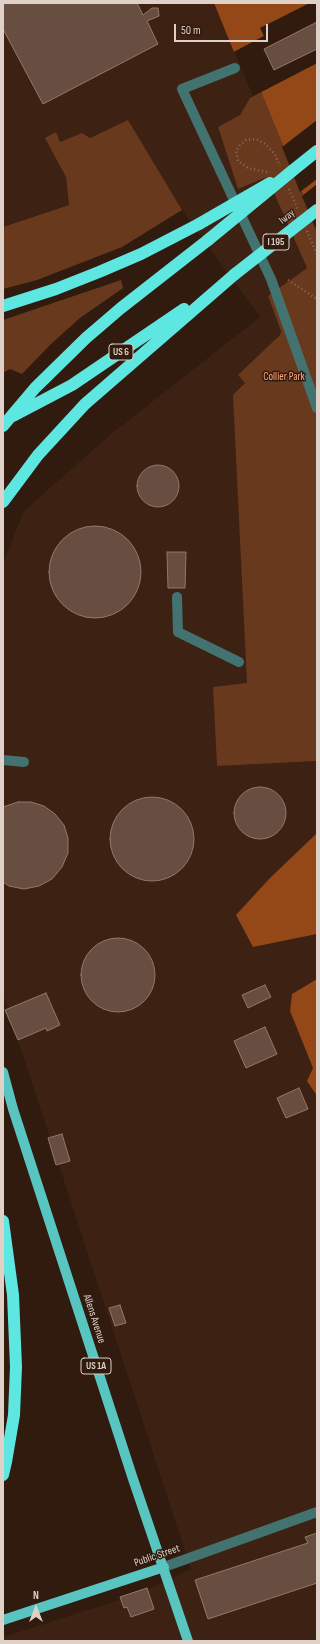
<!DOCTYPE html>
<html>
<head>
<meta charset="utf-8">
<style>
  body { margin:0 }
  #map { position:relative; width:320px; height:1644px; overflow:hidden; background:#311b0f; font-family:"Sofia Sans Condensed",sans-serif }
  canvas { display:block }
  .frame { position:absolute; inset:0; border:4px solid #dfd0c8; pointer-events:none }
  .north { position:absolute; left:16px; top:1588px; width:40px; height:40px; -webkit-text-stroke:3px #311b0f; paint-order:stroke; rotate:0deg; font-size:11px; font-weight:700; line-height:16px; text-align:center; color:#dfd0c8 }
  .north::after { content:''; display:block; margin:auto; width:14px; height:18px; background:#dfd0c8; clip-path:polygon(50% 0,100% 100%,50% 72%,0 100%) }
  .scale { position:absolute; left:174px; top:24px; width:94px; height:18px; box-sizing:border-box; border:2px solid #dfd0c8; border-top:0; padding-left:5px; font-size:12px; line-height:14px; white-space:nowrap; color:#dfd0c8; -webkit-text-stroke:3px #311b0f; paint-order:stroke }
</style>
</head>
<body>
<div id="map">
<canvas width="320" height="1644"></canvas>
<div class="frame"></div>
<div class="north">N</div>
<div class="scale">50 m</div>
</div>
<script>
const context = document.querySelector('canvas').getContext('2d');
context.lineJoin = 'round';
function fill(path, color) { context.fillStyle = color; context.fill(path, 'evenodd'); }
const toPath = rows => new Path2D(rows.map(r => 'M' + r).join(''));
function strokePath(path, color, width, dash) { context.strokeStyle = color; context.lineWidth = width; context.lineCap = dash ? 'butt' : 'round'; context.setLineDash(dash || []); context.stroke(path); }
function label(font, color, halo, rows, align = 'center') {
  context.font = font + ' "Sofia Sans Condensed",sans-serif'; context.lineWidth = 3; context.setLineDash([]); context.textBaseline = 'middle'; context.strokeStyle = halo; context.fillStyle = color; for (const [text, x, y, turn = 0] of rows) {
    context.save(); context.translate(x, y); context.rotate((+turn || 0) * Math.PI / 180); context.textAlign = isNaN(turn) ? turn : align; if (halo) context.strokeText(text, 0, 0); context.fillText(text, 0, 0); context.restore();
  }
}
const built = toPath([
  [3,3,214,3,253,96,250,98,240,115,218,127,238,189,267,177,307,268,268,296,281,331,245,384,317,675,213,688,218,766,317,761,317,833,269,879,253,947,317,934,317,979,292,994,290,1011,313,1068,307,1081,317,1096,317,1641,3,1641,3,1637,138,1594,191,1569,3,994,3,563,24,511,111,434,260,317,182,210,128,120,90,138,82,133,60,142,46,137,66,177,69,205,3,227]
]);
const green = toPath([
  [261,92,317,228,317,761,217,766,213,687,247,683,233,395,245,383,238,375,280,335,281,331,268,296,307,268,267,177,238,189,218,127,240,115,250,98],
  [128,120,182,210,122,247,37,280,3,289,3,227,69,205,66,177,45,138,56,132,60,142,82,133,90,138],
  [121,280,123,288,80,318,51,344,22,374,10,369,3,373,3,320]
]);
const water = toPath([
  [214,3,310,3,261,28,264,36,234,52],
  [317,63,317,228,261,92],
  [317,833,317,934,253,947,236,915,269,879],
  [317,979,317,1096,307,1081,313,1068,290,1011,292,994]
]);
const pier = toPath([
  [310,3,312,3,263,29,266,35,265,37,235,53,234,52,264,36,260,28],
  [317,61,317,63,259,93,260,90],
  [317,120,317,179,300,192,282,147],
  [317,184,317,230,315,228,302,196]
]);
const building = toPath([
  [3,3,137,3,143,15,152,8,158,8,159,16,147,21,158,44,43,104,3,29,3,3],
  [317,22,317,49,274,70,264,49,317,22],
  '137 486a21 21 0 1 1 42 0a21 21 0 1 1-42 0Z',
  '49 572a46 46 0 1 1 92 0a46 46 0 1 1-92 0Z',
  [167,552,186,552,185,588,168,588,167,552],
  '234 813a26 26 0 1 1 52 0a26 26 0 1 1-52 0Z',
  '110 839a42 42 0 1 1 84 0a42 42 0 1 1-84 0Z',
  [18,802,31,802,44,806,55,814,64,825,68,838,68,853,62,867,52,879,39,886,24,889,9,886,3,882,3,807,18,802],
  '81 975a37 37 0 1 1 74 0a37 37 0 1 1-74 0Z',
  [265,985,271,997,248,1008,242,995,265,985],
  [46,993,60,1025,47,1031,46,1028,18,1040,5,1010,46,993],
  [265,1027,277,1054,246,1068,234,1041,265,1027],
  [299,1088,308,1109,286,1118,277,1098,299,1088],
  [62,1134,70,1161,56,1165,48,1138,62,1134],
  [120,1305,126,1323,115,1326,109,1308,120,1305],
  [317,1533,317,1583,208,1619,195,1580,308,1543,305,1537,317,1533],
  [147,1588,154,1609,131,1617,127,1607,124,1608,120,1597,147,1588]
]);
const path = toPath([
  [267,172,248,168,238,161,236,151,240,145,246,140,256,139,265,144,274,153,280,166],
  [289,189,298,210],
  [307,231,317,255],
  [288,280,317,299]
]);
const minor = toPath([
  [235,68,182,89,271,279,317,408],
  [177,597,178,632,239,662],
  [3,760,24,762],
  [164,1567,317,1512]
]);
const major = toPath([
  [3,1072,13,1109,133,1479,188,1641],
  [3,1620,164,1567]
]);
const highway = toPath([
  [292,171,317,151],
  [3,306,56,289,99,272,141,254,199,224],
  [13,416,72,385,184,309],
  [3,426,35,388,86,338,121,308,208,240],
  [3,502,38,455,85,404,235,274],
  [3,1221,13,1295,16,1367,14,1415,6,1462,3,1475]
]);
const highwayBridge = toPath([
  [199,224,270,183],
  [208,240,292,171],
  [235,274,317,210]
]);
const shields = [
  [276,242,26],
  [121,352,24],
  [96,1366,30]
];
const shieldNames = [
  ["I 195",276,242],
  ["US 6",121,352],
  ["US 1A",96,1366]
];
const streetNames = [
  ["Iway",287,217,-38],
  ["Allens Avenue",94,1319,72],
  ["Public Street",157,1556,-19]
];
const parkNames = [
  ["Collier Park",284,377]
];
fill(built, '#3d2112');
fill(green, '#69391d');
fill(water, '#944818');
fill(pier, '#311b0f');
fill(building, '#674e41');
strokePath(building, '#93786a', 1);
strokePath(path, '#816e64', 2.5, [1, 3]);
strokePath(minor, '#427370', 10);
strokePath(major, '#58c5c1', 10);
strokePath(highway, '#5ee6e1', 12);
strokePath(highwayBridge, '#5ee6e1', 12);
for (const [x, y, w] of shields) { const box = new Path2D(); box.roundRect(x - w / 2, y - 8, w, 16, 3); context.fillStyle = '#311b0f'; context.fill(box); strokePath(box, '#dfd0c8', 1); }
label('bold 10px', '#dfd0c8', null, shieldNames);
label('11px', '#dfd0c8', '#311b0f', streetNames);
label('11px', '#ffa97b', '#311b0f', parkNames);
</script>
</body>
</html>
